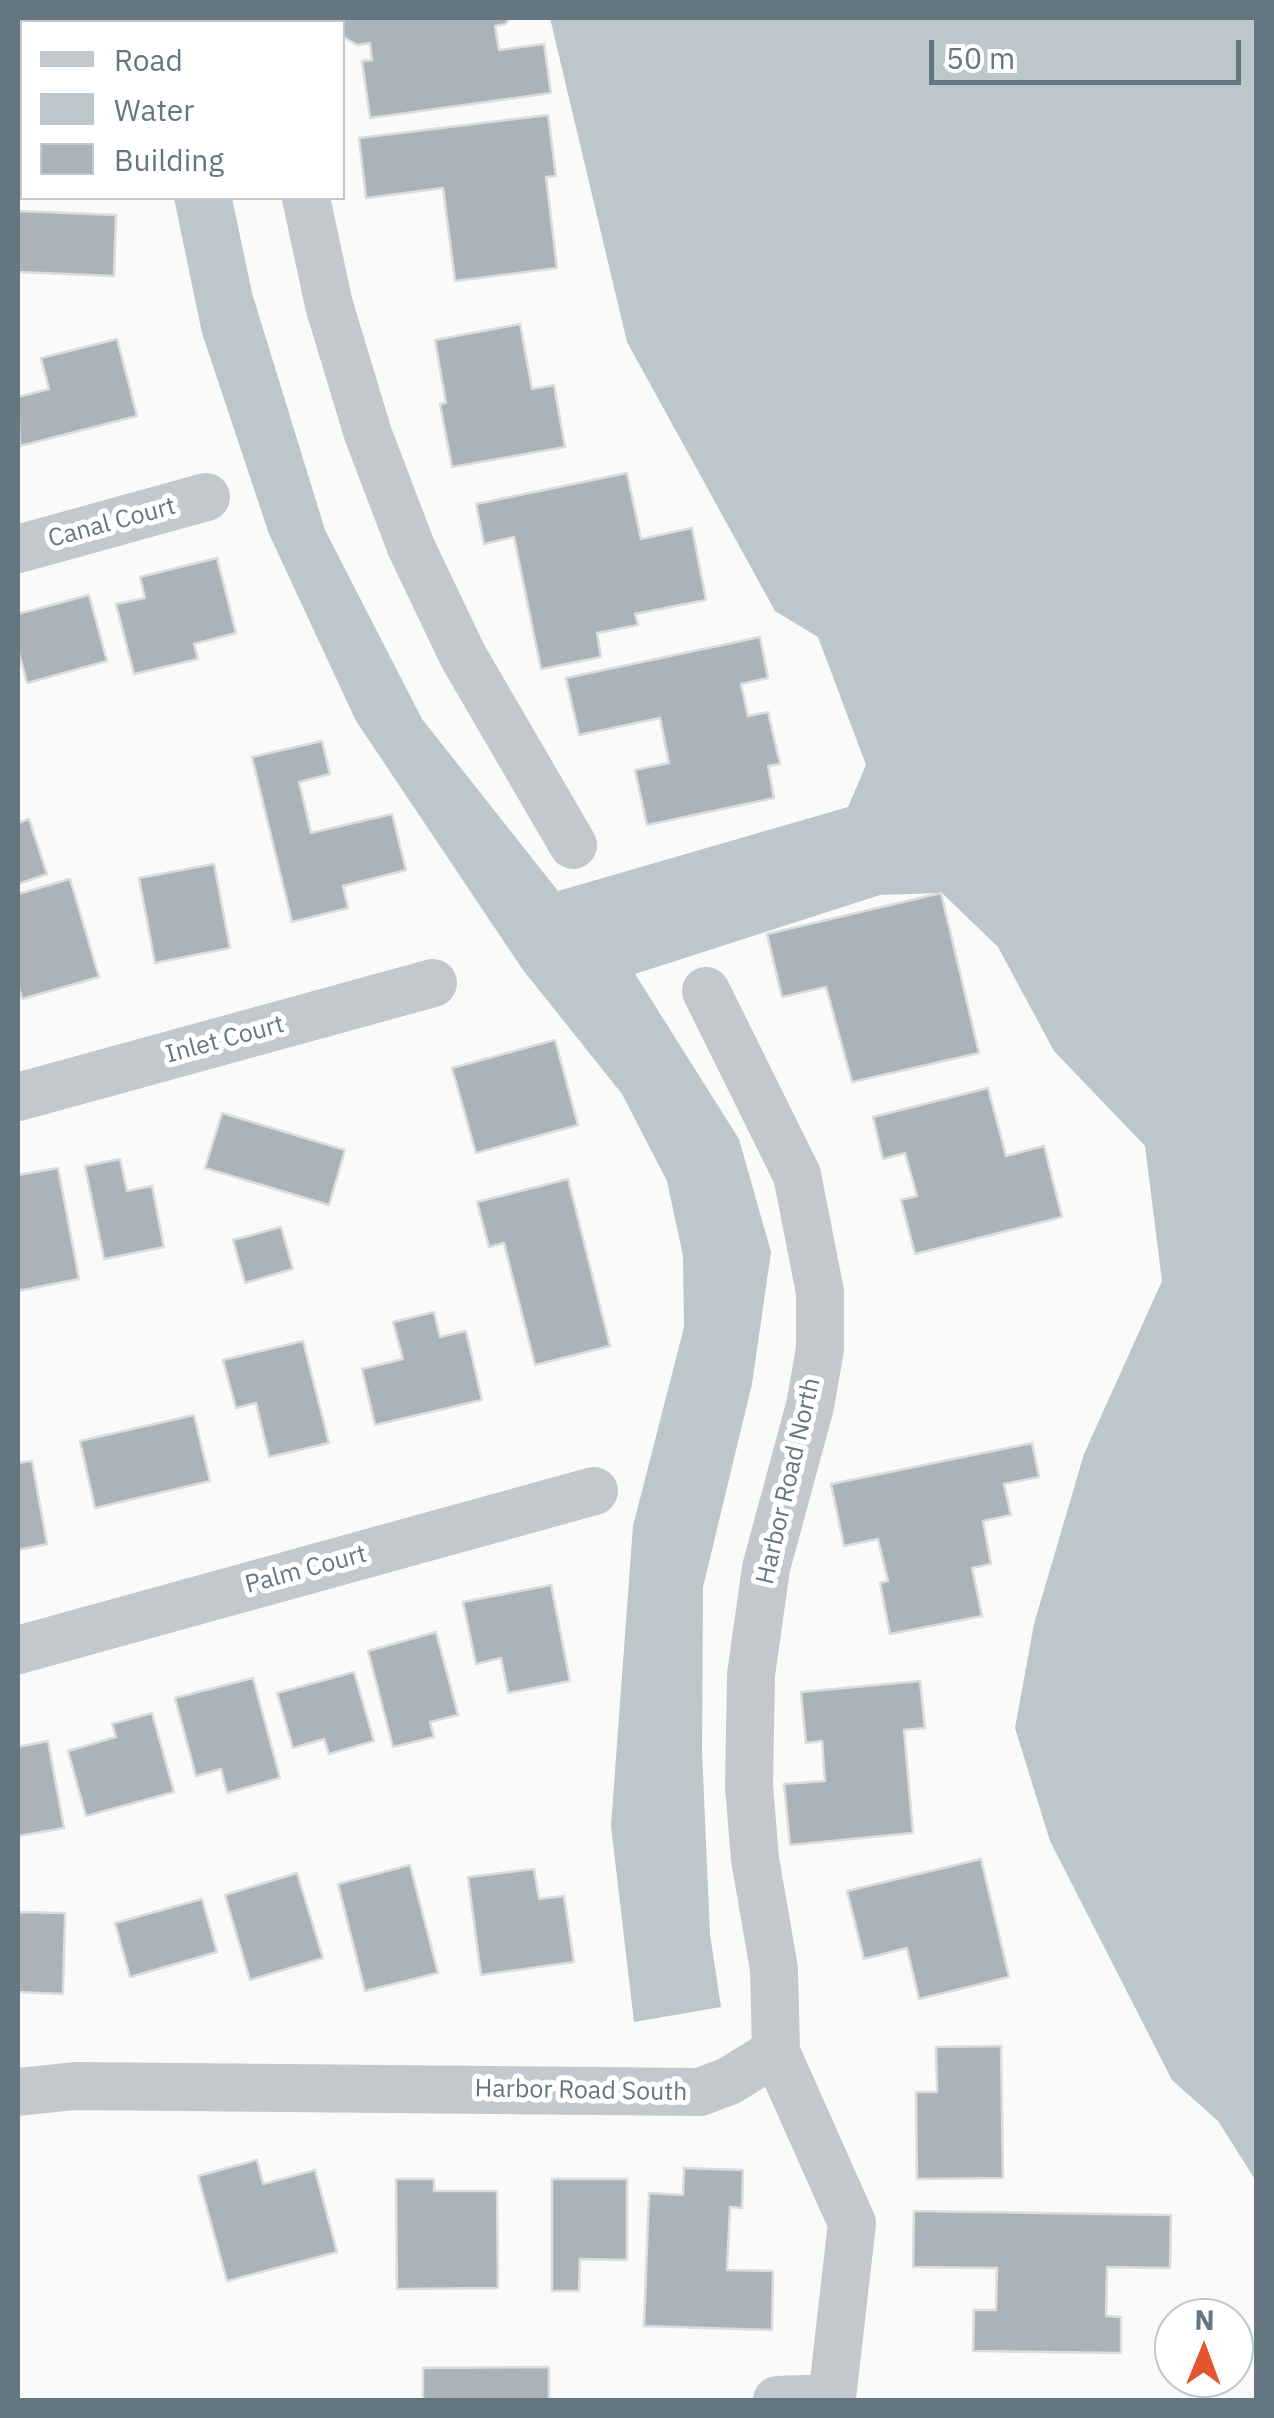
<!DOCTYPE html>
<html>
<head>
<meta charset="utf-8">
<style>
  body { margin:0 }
  #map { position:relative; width:1274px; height:2418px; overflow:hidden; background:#fafaf8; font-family:"IBM Plex Sans",sans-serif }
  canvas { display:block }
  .frame { position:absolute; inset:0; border:20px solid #657683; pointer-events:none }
  .legend { position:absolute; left:20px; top:20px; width:325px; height:180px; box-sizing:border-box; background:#fff; border:2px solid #c1c8cd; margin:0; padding:12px 18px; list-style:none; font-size:30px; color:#657683 }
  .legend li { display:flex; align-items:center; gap:20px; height:50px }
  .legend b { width:50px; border:2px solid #c1c8cd }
  .north { position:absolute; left:1154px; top:2298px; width:100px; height:100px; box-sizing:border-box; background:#fff; border:2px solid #c1c8cd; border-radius:50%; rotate:1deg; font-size:28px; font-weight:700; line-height:40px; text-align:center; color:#657683 }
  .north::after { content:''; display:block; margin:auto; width:35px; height:45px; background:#e4572e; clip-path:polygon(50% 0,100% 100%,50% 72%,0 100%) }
  .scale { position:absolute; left:929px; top:40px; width:312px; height:45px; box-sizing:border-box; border:5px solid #657683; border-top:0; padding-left:12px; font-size:30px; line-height:35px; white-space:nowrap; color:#657683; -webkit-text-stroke:8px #fff; paint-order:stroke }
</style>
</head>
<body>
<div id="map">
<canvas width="1274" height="2418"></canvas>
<div class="frame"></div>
<ul class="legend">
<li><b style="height:12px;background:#c3c8cc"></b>Road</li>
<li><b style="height:28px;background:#bbc7cb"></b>Water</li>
<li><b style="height:28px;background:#aab3b9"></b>Building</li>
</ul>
<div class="north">N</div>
<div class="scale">50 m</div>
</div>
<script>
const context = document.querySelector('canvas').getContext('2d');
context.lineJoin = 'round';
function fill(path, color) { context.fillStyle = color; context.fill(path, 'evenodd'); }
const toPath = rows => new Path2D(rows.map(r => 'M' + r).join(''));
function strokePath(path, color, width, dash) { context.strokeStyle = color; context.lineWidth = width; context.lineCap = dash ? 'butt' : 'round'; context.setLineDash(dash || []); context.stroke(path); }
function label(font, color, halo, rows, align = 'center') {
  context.font = font + ' "IBM Plex Sans",sans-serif'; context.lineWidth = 10; context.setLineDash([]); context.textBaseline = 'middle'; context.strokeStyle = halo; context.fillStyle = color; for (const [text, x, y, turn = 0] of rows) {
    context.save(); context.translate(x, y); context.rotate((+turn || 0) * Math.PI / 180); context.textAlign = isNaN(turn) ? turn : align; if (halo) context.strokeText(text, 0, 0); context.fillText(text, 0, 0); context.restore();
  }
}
const water = toPath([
  [550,18,1256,18,1256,2181,1218,2121,1172,2080,1050,1841,1015,1728,1034,1624,1084,1454,1162,1281,1145,1146,1054,1051,998,947,942,893,880,895,635,974,739,1139,771,1252,752,1384,703,1587,702,1751,710,1934,721,2007,634,2022,611,1826,633,1526,684,1327,683,1256,667,1181,622,1094,523,970,356,721,269,534,202,333,174,198,232,198,252,293,325,530,422,719,558,891,848,807,866,765,818,637,775,611,627,342]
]);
const building = toPath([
  [29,18,114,18,114,22,29,22,29,18],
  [338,18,509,18,506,24,495,26,499,50,544,44,551,93,370,118,362,61,372,60,370,43,357,45,342,36,338,18],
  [548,115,556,176,546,177,557,268,455,281,443,188,366,198,359,138,548,115],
  [18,211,116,215,114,276,18,272,18,211],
  [520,324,532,389,554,385,565,447,452,467,440,404,446,403,435,340,520,324],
  [117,339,137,416,20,446,18,397,49,389,41,358,117,339],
  [627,473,641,539,692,528,706,600,635,614,638,625,597,633,601,657,541,669,514,537,484,544,476,504,627,473],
  [217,558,236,633,194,644,198,659,134,674,116,604,145,598,140,577,217,558],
  [89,595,107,661,27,683,18,649,18,614,89,595],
  [760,637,768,678,741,684,748,716,768,712,780,764,768,766,774,798,647,825,635,770,669,763,660,718,579,735,566,678,760,637],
  [322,741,330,774,299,782,311,833,392,814,406,870,343,886,348,908,292,922,252,757,322,741],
  [29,819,47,874,18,884,18,823,29,819],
  [214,864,230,948,155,963,139,878,214,864],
  [70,879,99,977,22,999,18,984,18,894,70,879],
  [941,893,979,1053,852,1082,826,987,782,997,767,934,941,893],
  [555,1040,578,1125,476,1153,452,1068,555,1040],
  [988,1088,1006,1156,1044,1146,1062,1217,915,1254,901,1200,917,1196,905,1153,883,1159,873,1117,988,1088],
  [222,1113,345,1150,329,1205,205,1168,222,1113],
  [120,1159,127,1191,152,1186,164,1247,104,1259,85,1166,120,1159],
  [58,1168,79,1279,18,1291,18,1175,58,1168],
  [568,1179,610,1346,535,1365,504,1243,489,1247,477,1202,568,1179],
  [281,1227,293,1269,245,1283,233,1240,281,1227],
  [434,1312,440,1337,466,1331,482,1400,375,1425,362,1369,403,1359,393,1322,434,1312],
  [303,1341,329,1443,269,1457,256,1403,236,1408,223,1360,303,1341],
  [194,1415,210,1481,95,1508,80,1441,194,1415],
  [1032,1443,1039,1477,1004,1484,1011,1515,983,1521,991,1564,972,1568,982,1616,890,1634,880,1583,888,1581,878,1539,844,1546,831,1484,1032,1443],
  [32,1461,47,1544,18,1550,18,1463,32,1461],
  [551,1585,570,1681,508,1693,501,1658,476,1664,463,1602,551,1585],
  [436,1632,458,1715,430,1722,434,1737,393,1747,368,1651,436,1632],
  [354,1672,374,1741,329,1754,324,1739,293,1748,277,1693,354,1672],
  [253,1678,280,1778,227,1793,221,1769,196,1776,175,1698,253,1678],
  [920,1681,925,1728,904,1730,913,1833,790,1845,784,1784,825,1781,822,1741,806,1743,801,1692,920,1681],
  [152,1713,174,1792,86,1816,68,1751,116,1737,112,1724,152,1713],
  [48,1741,64,1828,18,1836,18,1747,48,1741],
  [981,1859,1009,1977,919,1999,907,1948,864,1959,847,1891,981,1859],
  [410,1865,438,1973,365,1991,338,1884,410,1865],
  [534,1869,539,1899,564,1896,574,1962,481,1975,468,1877,534,1869],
  [297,1873,323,1958,250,1980,225,1895,297,1873],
  [202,1899,217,1952,130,1977,115,1923,202,1899],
  [18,1912,65,1913,63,1994,18,1992,18,1912],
  [1001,2046,1003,2178,917,2179,916,2092,937,2092,936,2047,1001,2046],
  [257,2160,263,2184,315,2170,337,2252,227,2281,198,2176,257,2160],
  [684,2168,743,2170,742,2208,730,2207,727,2270,773,2271,772,2330,644,2326,649,2193,683,2195,684,2168],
  [396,2179,434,2179,434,2191,497,2191,498,2288,397,2289,396,2179],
  [552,2179,627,2179,627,2260,580,2259,579,2291,552,2291,552,2179],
  [914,2211,1171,2215,1170,2268,1107,2267,1106,2316,1121,2317,1121,2353,973,2351,974,2310,996,2310,997,2268,913,2267,914,2211],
  [549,2367,549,2400,423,2400,423,2368,549,2367]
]);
const minor = toPath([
  [18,116,22,116],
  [306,198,329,305,368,434,411,547,463,656,573,845],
  [18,549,206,497],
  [706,991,797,1175,820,1292,820,1349,810,1406,766,1568,751,1675,749,1786,755,1859,774,1969,776,2052,852,2223,832,2398,777,2400],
  [18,1097,433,983],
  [18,1650,594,1491],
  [18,2092,75,2086,700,2092,729,2081,776,2052]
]);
const streetNames = [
  ["Canal Court",112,523,-15],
  ["Inlet Court",225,1040,-15],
  ["Harbor Road North",789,1481,-77],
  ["Palm Court",306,1570,-15],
  ["Harbor Road South",581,2091,1]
];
fill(water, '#bbc7cb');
fill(building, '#aab3b9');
strokePath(building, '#dcdcda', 2.5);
strokePath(minor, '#c3c8cc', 48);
label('25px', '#657683', '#fff', streetNames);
</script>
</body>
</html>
